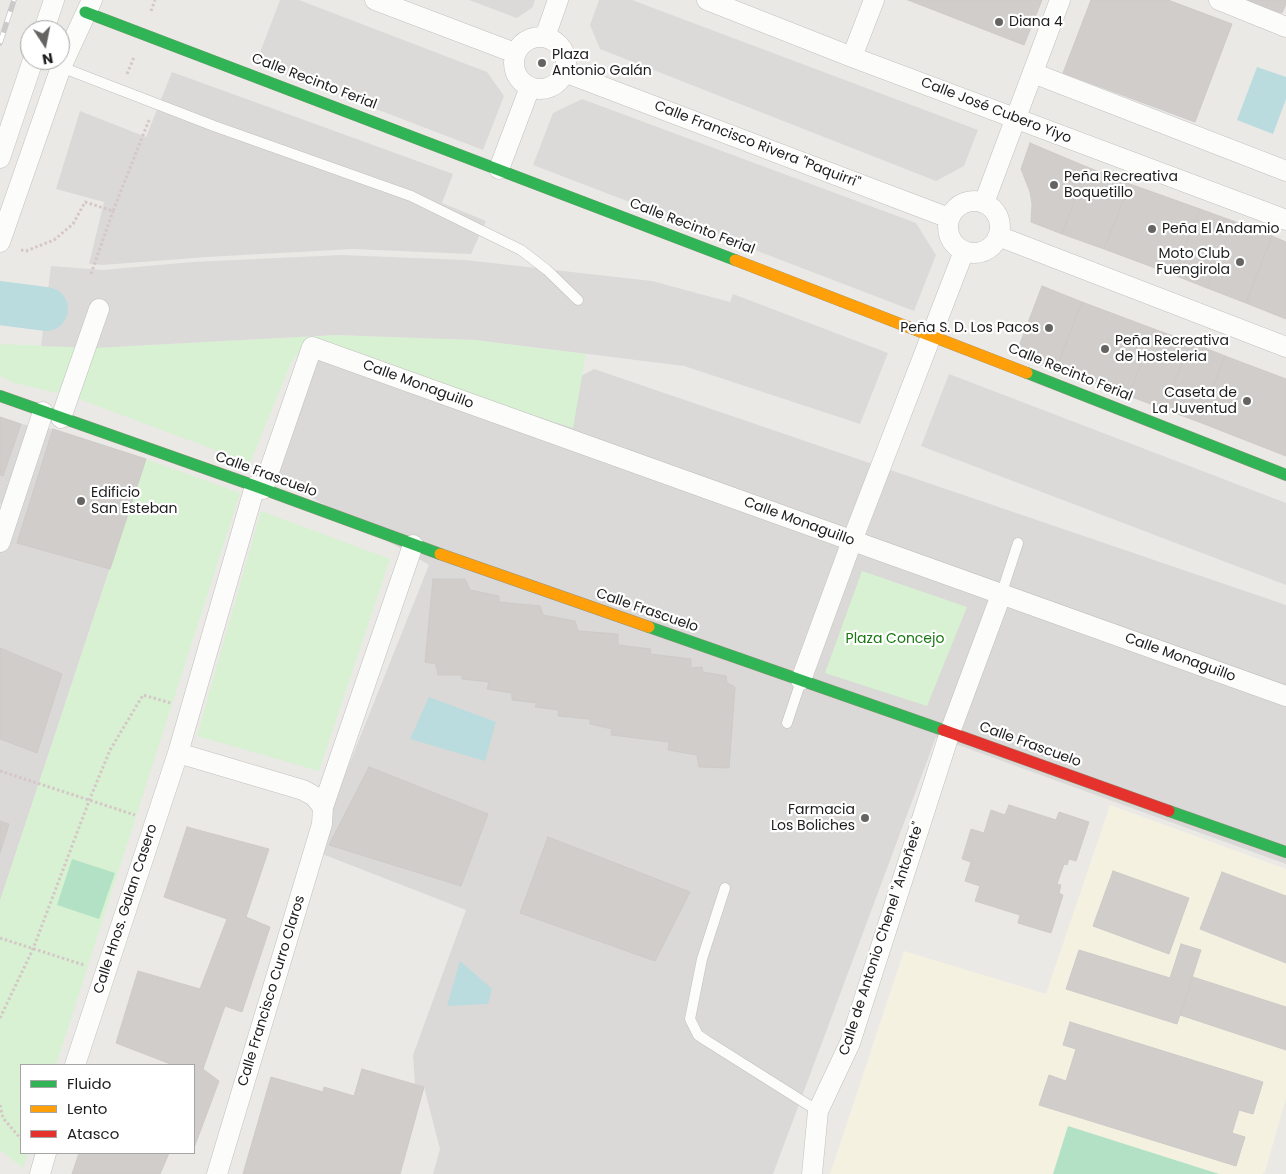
<!DOCTYPE html>
<html>
<head>
<meta charset="utf-8">
<style>
  body { margin:0 }
  #map { position:relative; width:1286px; height:1174px; overflow:hidden; background:#ebe9e6; font-family:Poppins,sans-serif }
  canvas { display:block }
  .legend { position:absolute; left:20px; top:1064px; width:175px; height:90px; box-sizing:border-box; background:#fff; border:1px solid #a5a5a5; margin:0; padding:6px 9px; list-style:none; font-size:15px; color:#1d1d1d }
  .legend li { display:flex; align-items:center; gap:10px; height:25px }
  .legend b { width:25px; border:1px solid #a5a5a5 }
  .north { position:absolute; left:20px; top:20px; width:50px; height:50px; box-sizing:border-box; background:#fff; border:1px solid #a5a5a5; border-radius:50%; rotate:169deg; font-size:14px; font-weight:700; line-height:20px; text-align:center; color:#1d1d1d }
  .north::after { content:''; display:block; margin:auto; width:18px; height:22px; background:#656463; clip-path:polygon(50% 0,100% 100%,50% 72%,0 100%) }
</style>
</head>
<body>
<div id="map">
<canvas width="1286" height="1174"></canvas>
<ul class="legend">
<li><b style="height:6px;background:#30b455"></b>Fluido</li>
<li><b style="height:6px;background:#ff9f0a"></b>Lento</li>
<li><b style="height:6px;background:#e5322d"></b>Atasco</li>
</ul>
<div class="north">N</div>
</div>
<script>
const context = document.querySelector('canvas').getContext('2d');
context.lineJoin = 'round';
function fill(path, color) { context.fillStyle = color; context.fill(path, 'evenodd'); }
const toPath = rows => new Path2D(rows.map(r => 'M' + r).join(''));
function strokePath(path, color, width, dash) { context.strokeStyle = color; context.lineWidth = width; context.lineCap = dash ? 'butt' : 'round'; context.setLineDash(dash || []); context.stroke(path); }
function label(font, color, halo, rows, align = 'center') {
  context.font = font + ' Poppins,sans-serif'; context.lineWidth = 4.5; context.setLineDash([]); context.textBaseline = 'middle'; context.strokeStyle = halo; context.fillStyle = color; for (const [text, x, y, turn = 0] of rows) {
    context.save(); context.translate(x, y); context.rotate((+turn || 0) * Math.PI / 180); context.textAlign = isNaN(turn) ? turn : align; if (halo) context.strokeText(text, 0, 0); context.fillText(text, 0, 0); context.restore();
  }
}
const residential = toPath([
  [172,72,453,174,442,203,486,221,471,254,353,249,207,257,102,265,89,264,104,202,56,189,80,111,146,137],
  [315,352,525,406,594,369,1286,605,1286,864,936,737,773,1174,433,1174,440,1149,424,1087,415,1084,413,1055,466,910,317,852,328,817,429,565,276,477],
  [0,417,21,424,53,429,146,459,0,901,0,508,1,504,0,503]
]);
const education = toPath([
  [1110,805,1286,869,1286,1098,1265,1172,1262,1174,830,1174,904,951,1046,994]
]);
const park = toPath([
  [336,335,475,340,586,354,573,428,306,343,291,363,250,463,76,398,94,348],
  [0,344,77,347,62,394,14,383,0,376],
  [146,459,240,493,56,1065,21,1065,21,1153,28,1153,23,1168,0,1150,0,901],
  [261,511,390,559,319,771,197,736],
  [862,571,967,607,927,706,825,673]
]);
const pitch = toPath([
  [72,859,115,873,99,919,57,905],
  [1068,1126,1219,1174,1053,1174]
]);
const parking = toPath([
  [280,0,299,0,487,72,504,96,483,150,256,63],
  [469,0,535,0,533,7,517,18],
  [599,0,632,0,978,130,964,166,936,181,600,49,590,25],
  [582,99,916,223,936,255,914,311,533,165,553,113],
  [342,255,465,260,652,281,730,302,733,294,888,353,860,424,684,366,475,340,336,335,94,348,41,346,51,266,103,270,192,262],
  [949,374,1286,503,1286,585,921,446]
]);
const water = toPath([
  [1257,67,1286,77,1286,99,1273,134,1237,120],
  [429,697,496,722,485,761,410,739],
  [460,961,492,989,488,1004,447,1006]
]);
const river = toPath([
  [0,303,46,309]
]);
const building = toPath([
  [908,0,1042,0,1024,45,908,0],
  [1091,0,1168,0,1232,24,1195,122,1063,73,1091,0],
  [1239,0,1286,0,1286,4,1282,13,1239,0],
  [1030,143,1087,167,1062,234,1031,222,1032,204,1030,192,1021,169,1030,143],
  [1087,167,1130,184,1104,249,1062,234,1087,167],
  [1130,184,1200,209,1174,275,1104,249,1130,184],
  [1200,209,1233,221,1207,288,1174,275,1200,209],
  [1233,221,1272,236,1246,303,1207,288,1233,221],
  [1272,236,1286,242,1286,319,1246,303,1272,236],
  [1042,286,1082,302,1056,369,1016,354,1042,286],
  [1082,302,1154,329,1129,396,1056,369,1082,302],
  [1154,329,1190,342,1164,409,1129,396,1154,329],
  [1190,342,1225,356,1199,422,1164,409,1190,342],
  [1225,356,1286,379,1286,456,1199,422,1225,356],
  [0,417,21,424,3,476,0,475,0,417],
  [53,429,146,459,110,569,17,543,53,429],
  [433,579,465,579,470,590,499,596,499,602,540,606,543,615,575,621,578,631,618,634,618,645,651,649,650,654,691,659,691,668,702,667,703,672,726,676,727,683,735,687,729,768,699,767,697,755,668,750,669,742,611,735,612,729,590,724,590,719,558,716,559,710,535,707,537,703,512,700,512,693,487,689,489,682,462,679,462,675,438,675,436,664,425,662,433,579],
  [0,648,62,674,37,753,0,739,0,648],
  [369,767,488,814,461,886,329,845,369,767],
  [1009,805,1056,820,1059,812,1089,822,1076,861,1069,859,1067,865,1064,864,1057,884,1061,885,1059,893,1063,895,1051,933,1018,923,1020,915,975,901,980,886,965,881,971,862,962,859,971,829,984,833,991,810,1005,815,1009,805],
  [0,821,9,824,0,853,0,821],
  [187,827,269,849,246,917,270,927,242,1012,225,1006,203,1069,219,1081,194,1148,194,1065,173,1065,116,1043,138,971,200,989,227,919,164,897,187,827],
  [548,837,690,892,655,961,520,913,548,837],
  [1113,871,1189,898,1169,954,1093,926,1113,871],
  [1222,872,1286,896,1286,963,1200,929,1222,872],
  [1181,944,1201,950,1177,1024,1066,989,1079,950,1170,978,1181,944],
  [1193,977,1286,1007,1286,1050,1180,1015,1193,977],
  [1070,1022,1263,1082,1253,1114,1239,1110,1232,1133,1245,1137,1236,1166,1039,1105,1049,1075,1066,1081,1076,1049,1063,1045,1070,1022],
  [362,1069,424,1087,400,1174,243,1174,271,1077,323,1092,324,1087,354,1096,362,1069],
  [79,1153,169,1153,160,1174,72,1174,79,1153]
]);
const path = toPath([
  [151,11,155,0],
  [127,74,134,57],
  [21,250,26,251,54,240,73,224,85,202,113,211,149,120],
  [91,274,113,211],
  [0,771,135,815],
  [0,938,84,965],
  [0,1018,33,949,89,801,110,750,143,695,171,703],
  [0,1105,3,1118,21,1139]
]);
const lane = toPath([
  [61,67,214,126,411,196,521,250,547,270,578,300],
  [1001,595,1018,543],
  [787,723,801,681],
  [725,888,702,959,690,1019,698,1035,707,1041,818,1111]
]);
const street = toPath([
  [375,0,515,53],
  [707,0,852,57,1286,220],
  [1219,0,1286,27],
  [44,30,54,0],
  '514 63a26 26 0 1 1 52 0a26 26 0 1 1-52 0Z',
  [545,37,558,0],
  [852,57,874,0],
  [564,72,949,218],
  [1033,73,1286,171],
  [0,158,33,60],
  [499,169,530,87],
  '948 227a26 26 0 1 1 52 0a26 26 0 1 1-52 0Z',
  [984,203,1060,0],
  [998,236,1286,347],
  [0,242,61,67,92,0],
  [61,418,99,309],
  [263,489,312,347,1286,696],
  [0,542,43,412],
  [801,680,852,541,964,251],
  [178,753,303,790,314,796,323,807],
  [75,1065,178,753,255,486],
  [40,1174,46,1153],
  [217,1174,322,824,323,807,413,545],
  [812,1174,818,1111,850,1043,950,732,1001,595]
]);
const fast = toPath([
  [85,12,735,260],
  [1027,373,1286,475],
  [0,396,255,486,440,554],
  [649,627,943,730],
  [1169,811,1286,852]
]);
const slow = toPath([
  [735,260,1027,373],
  [440,554,649,627]
]);
const jam = toPath([
  [943,730,1169,811]
]);
const rail = toPath([
  [0,43,14,0]
]);
const markers = [
  [999,22,5,"#656463"],
  [542,63,5,"#656463"],
  [1054,185,5,"#656463"],
  [1152,229,5,"#656463"],
  [1240,262,5,"#656463"],
  [1049,328,5,"#656463"],
  [1105,349,5,"#656463"],
  [1247,401,5,"#656463"],
  [81,501,5,"#656463"],
  [865,818,5,"#656463"]
];
const poiNames = [
  ["Diana 4",1009,22],
  ["Plaza",552,55],
  ["Antonio Galán",552,71],
  ["Peña Recreativa",1064,177],
  ["Boquetillo",1064,193],
  ["Peña El Andamio",1162,229],
  ["Moto Club",1230,254,"right"],
  ["Fuengirola",1230,270,"right"],
  ["Peña S. D. Los Pacos",1039,328,"right"],
  ["Peña Recreativa",1115,341],
  ["de Hosteleria",1115,357],
  ["Caseta de",1237,393,"right"],
  ["La Juventud",1237,409,"right"],
  ["Edificio",91,493],
  ["San Esteban",91,509],
  ["Farmacia",855,810,"right"],
  ["Los Boliches",855,826,"right"]
];
const streetNames = [
  ["Calle Recinto Ferial",314,82,21],
  ["Calle José Cubero Yiyo",996,111,21],
  ["Calle Francisco Rivera \"Paquirri\"",757,145,21],
  ["Calle Recinto Ferial",692,227,21],
  ["Calle Recinto Ferial",1070,373,22],
  ["Calle Monaguillo",418,385,20],
  ["Calle Frascuelo",266,475,20],
  ["Calle Monaguillo",799,522,20],
  ["Calle Frascuelo",647,611,19],
  ["Calle Monaguillo",1180,658,20],
  ["Calle Frascuelo",1030,745,20],
  ["Calle Hnos. Galan Casero",126,909,-72],
  ["Calle de Antonio Chenel \"Antoñete\"",882,939,-72],
  ["Calle Francisco Curro Claros",272,991,-73]
];
const parkNames = [
  ["Plaza Concejo",895,639]
];
fill(residential, '#dad9d7');
fill(education, '#f5f1e1');
fill(park, '#d7f1d2');
fill(pitch, '#b2e1c6');
fill(parking, '#dbdad9');
fill(water, '#badcde');
strokePath(river, '#badcde', 44);
fill(building, '#d0cdcb');
strokePath(building, '#cecac8', 1);
strokePath(lane, '#c1c0be', 11);
strokePath(street, '#c1c0be', 21);
strokePath(fast, '#95937f', 12);
strokePath(slow, '#95937f', 12);
strokePath(jam, '#95937f', 12);
strokePath(path, '#d5c7c7', 3, [2.5, 2.5]);
strokePath(lane, '#fcfcfb', 10);
strokePath(street, '#fcfcfb', 20);
strokePath(fast, '#30b455', 11);
strokePath(slow, '#ff9f0a', 11);
strokePath(jam, '#e5322d', 11);
strokePath(rail, '#cacac9', 5.5);
strokePath(rail, '#fff', 4, [11]);
for (const [x, y, r, color] of markers) { const dot = new Path2D(); dot.arc(x, y, r, 0, 2 * Math.PI); context.fillStyle = color; context.fill(dot); strokePath(dot, '#fff', 2); }
label('14px', '#1d1d1d', '#fff', poiNames, 'left');
label('14px', '#1d1d1d', '#fff', streetNames);
label('14px', '#187710', '#fff', parkNames);
</script>
</body>
</html>
